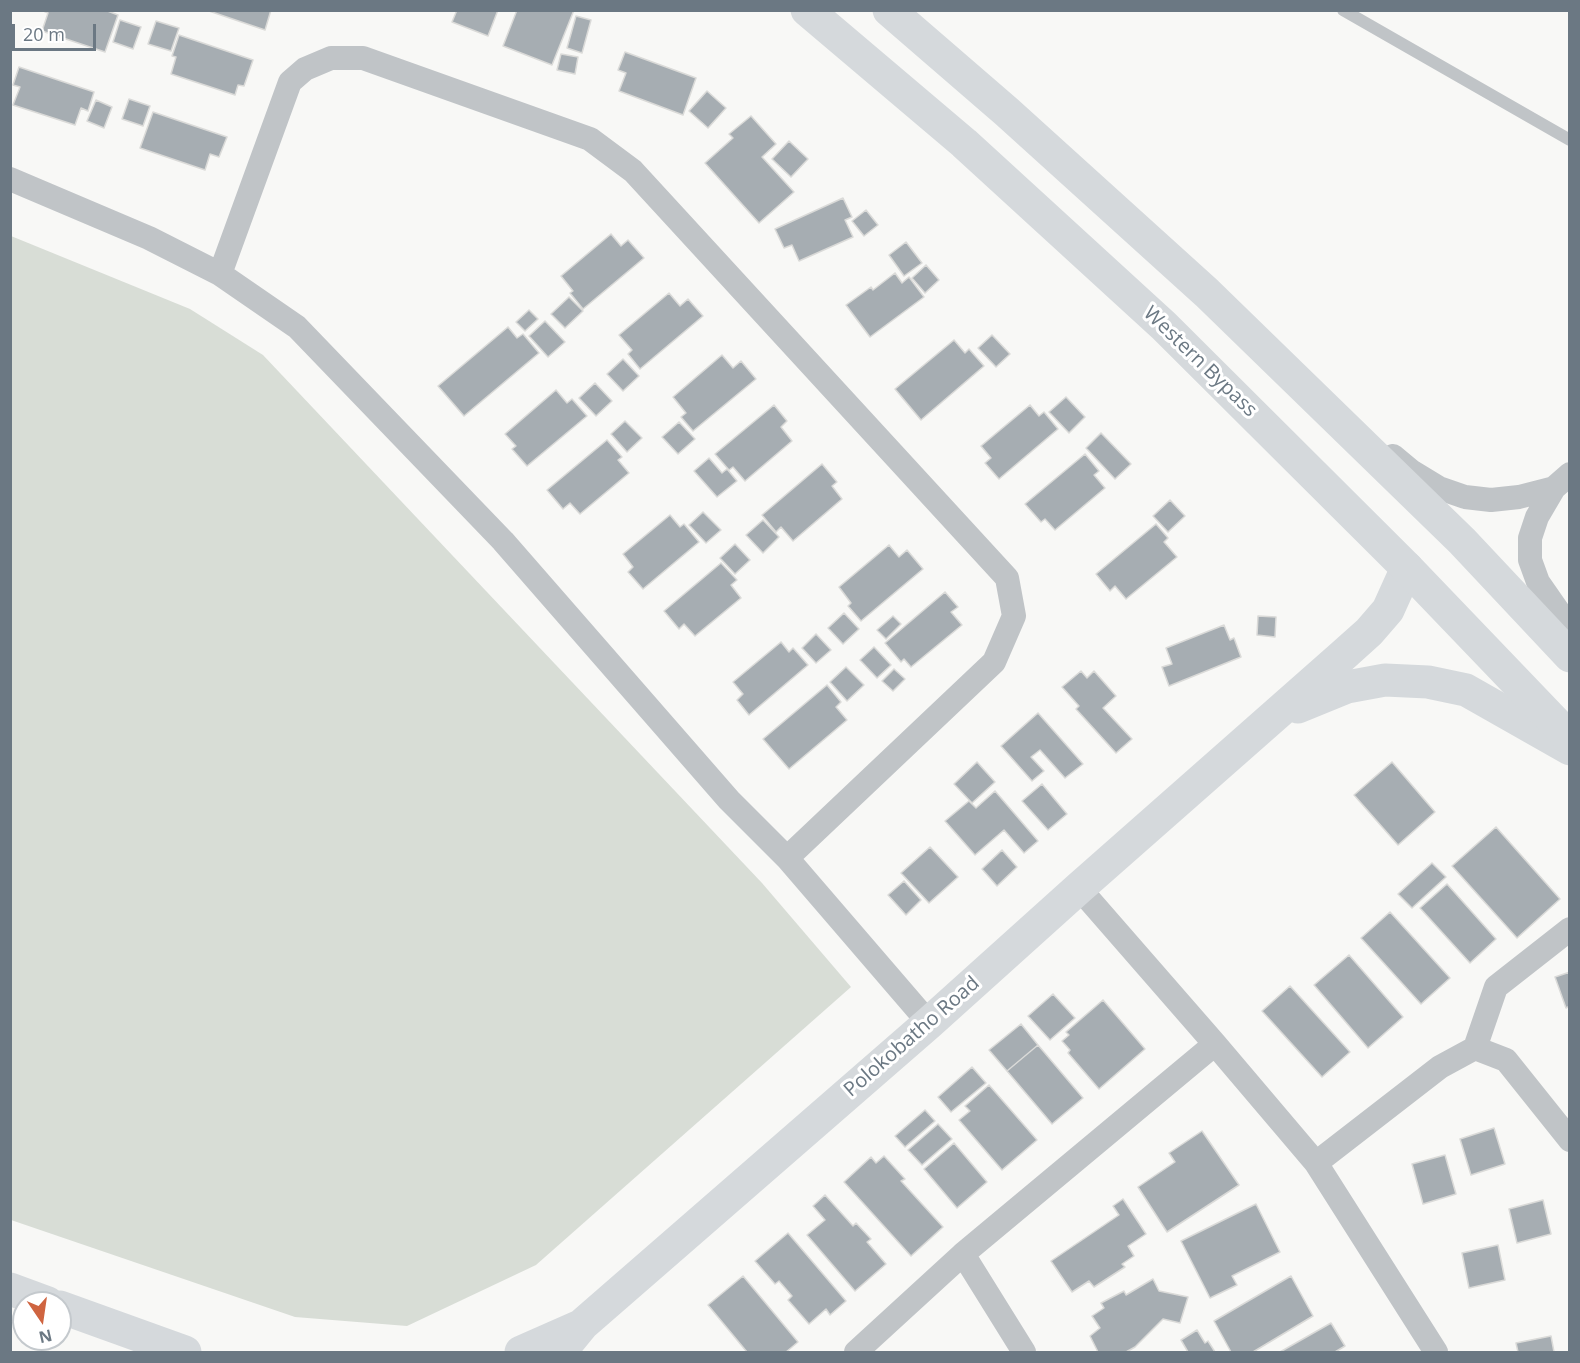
<!DOCTYPE html>
<html>
<head>
<meta charset="utf-8">
<style>
  body { margin:0 }
  #map { position:relative; width:1580px; height:1363px; overflow:hidden; background:#f8f8f6; font-family:"Open Sans",sans-serif }
  canvas { display:block }
  .frame { position:absolute; inset:0; border:12px solid #6b7883; pointer-events:none }
  .north { position:absolute; left:12px; top:1291px; width:60px; height:60px; box-sizing:border-box; background:#fff; border:2px solid #c4c9cd; border-radius:50%; rotate:167deg; font-size:16px; font-weight:700; line-height:24px; text-align:center; color:#6b7883 }
  .north::after { content:''; display:block; margin:auto; width:21px; height:27px; background:#cf6440; clip-path:polygon(50% 0,100% 100%,50% 72%,0 100%) }
  .scale { position:absolute; left:12px; top:24px; width:84px; height:27px; box-sizing:border-box; border:3px solid #6b7883; border-top:0; padding-left:8px; font-size:18px; line-height:21px; white-space:nowrap; color:#6b7883; -webkit-text-stroke:4px #fff; paint-order:stroke }
</style>
</head>
<body>
<div id="map">
<canvas width="1580" height="1363"></canvas>
<div class="frame"></div>
<div class="north">N</div>
<div class="scale">20 m</div>
</div>
<script>
const context = document.querySelector('canvas').getContext('2d');
context.lineJoin = 'round';
function fill(path, color) { context.fillStyle = color; context.fill(path, 'evenodd'); }
const toPath = rows => new Path2D(rows.map(r => 'M' + r).join(''));
function strokePath(path, color, width, dash) { context.strokeStyle = color; context.lineWidth = width; context.lineCap = dash ? 'butt' : 'round'; context.setLineDash(dash || []); context.stroke(path); }
function label(font, color, halo, rows, align = 'center') {
  context.font = font + ' "Open Sans",sans-serif'; context.lineWidth = 6; context.setLineDash([]); context.textBaseline = 'middle'; context.strokeStyle = halo; context.fillStyle = color; for (const [text, x, y, turn = 0] of rows) {
    context.save(); context.translate(x, y); context.rotate((+turn || 0) * Math.PI / 180); context.textAlign = isNaN(turn) ? turn : align; if (halo) context.strokeText(text, 0, 0); context.fillText(text, 0, 0); context.restore();
  }
}
const green = toPath([
  [11,236,190,309,263,355,762,883,851,987,536,1265,407,1326,295,1317,11,1220]
]);
const building = toPath([
  [105,10,118,15,105,52,42,31,48,13,41,10,105,10],
  [206,10,271,10,265,30,206,10],
  [457,10,498,10,488,36,452,22,457,10],
  [517,10,574,10,552,65,503,46,517,10],
  [576,16,591,20,582,53,567,48,576,16],
  [120,20,141,27,133,49,113,42,120,20],
  [156,21,179,28,171,51,148,44,156,21],
  [179,35,253,60,244,86,238,85,235,95,171,74,176,57,172,56,179,35],
  [625,52,696,78,683,115,619,91,626,73,618,70,625,52],
  [561,54,578,57,575,74,557,70,561,54],
  [19,67,94,92,88,111,81,108,75,125,13,105,20,87,13,85,19,67],
  [707,91,726,108,708,128,689,111,707,91],
  [129,99,150,106,143,126,122,119,129,99],
  [96,100,112,107,104,128,87,121,96,100],
  [153,112,227,137,219,157,210,154,205,170,140,148,153,112],
  [751,116,776,144,762,157,794,192,759,223,705,163,733,138,729,134,751,116],
  [789,141,808,159,791,177,772,159,789,141],
  [843,198,852,217,845,220,853,237,799,261,792,245,784,248,775,229,843,198],
  [866,210,878,225,864,236,852,221,866,210],
  [611,234,621,246,628,240,644,258,583,309,570,293,573,291,561,276,611,234],
  [906,242,922,263,904,276,889,255,906,242],
  [926,265,939,280,925,293,912,278,926,265],
  [895,273,902,283,909,277,924,297,870,337,846,305,871,287,873,290,895,273],
  [669,293,680,306,688,299,703,316,640,369,628,354,632,350,619,335,669,293],
  [569,297,583,311,565,328,551,314,569,297],
  [529,310,538,319,525,331,516,322,529,310],
  [545,321,565,342,548,357,529,336,545,321],
  [508,327,517,338,523,334,539,353,464,416,438,386,508,327],
  [992,335,1010,354,996,367,978,348,992,335],
  [954,340,965,353,969,349,984,366,921,420,895,389,954,340],
  [722,355,733,368,741,361,756,379,693,431,681,417,686,413,673,397,722,355],
  [623,359,639,376,623,391,607,374,623,359],
  [595,383,612,401,596,416,579,398,595,383],
  [556,390,567,403,572,399,587,416,527,466,512,449,516,446,505,434,556,390],
  [1066,397,1085,417,1069,433,1049,412,1066,397],
  [774,405,787,421,781,427,792,441,745,481,733,467,729,470,715,454,774,405],
  [1030,405,1039,416,1044,412,1058,429,999,479,985,463,991,458,981,446,1030,405],
  [625,421,642,438,627,452,611,434,625,421],
  [679,422,695,439,678,454,662,437,679,422],
  [1101,433,1131,464,1115,479,1086,448,1101,433],
  [607,440,622,457,618,460,629,473,580,514,570,503,563,509,547,490,607,440],
  [1085,454,1099,471,1094,475,1105,488,1055,530,1045,519,1041,522,1025,504,1085,454],
  [709,458,722,473,727,469,737,481,717,497,694,471,709,458],
  [822,464,837,482,832,486,842,499,793,541,781,527,776,532,762,515,822,464],
  [1170,500,1185,516,1168,532,1153,516,1170,500],
  [703,512,721,530,706,543,689,525,703,512],
  [670,515,680,527,684,524,699,542,643,589,628,572,633,567,623,554,670,515],
  [763,520,779,537,763,553,746,535,763,520],
  [1156,524,1168,538,1164,542,1177,557,1126,599,1115,586,1110,591,1096,574,1156,524],
  [735,544,750,560,735,574,720,558,735,544],
  [889,545,899,557,907,550,923,569,861,621,848,606,851,603,839,587,889,545],
  [721,563,737,580,731,585,741,598,695,636,684,624,679,629,664,611,721,563],
  [945,592,958,607,951,612,962,625,911,667,904,659,901,662,885,643,945,592],
  [844,613,859,629,843,644,828,628,844,613],
  [893,616,901,624,886,639,877,630,893,616],
  [1258,616,1276,617,1275,637,1257,635,1258,616],
  [1224,625,1230,640,1234,638,1241,657,1169,686,1162,667,1172,664,1166,648,1224,625],
  [816,634,831,650,816,663,802,648,816,634],
  [781,642,789,652,793,648,808,665,749,715,737,700,743,694,733,682,781,642],
  [874,647,891,665,877,678,860,660,874,647],
  [846,667,864,685,847,701,830,682,846,667],
  [894,669,905,679,893,691,882,681,894,669],
  [1081,671,1087,678,1094,671,1116,696,1103,708,1132,739,1116,753,1076,709,1079,706,1062,687,1081,671],
  [827,685,841,702,836,707,847,720,789,769,763,739,827,685],
  [1038,713,1083,764,1065,778,1040,750,1031,757,1044,771,1032,781,1001,746,1038,713],
  [977,762,995,782,972,803,954,784,977,762],
  [1392,762,1435,812,1398,845,1354,795,1392,762],
  [1042,784,1067,814,1048,830,1022,801,1042,784],
  [995,791,1038,841,1024,853,1004,830,975,855,945,821,969,801,976,808,995,791],
  [1496,827,1560,899,1517,938,1452,866,1496,827],
  [930,847,958,877,929,903,901,873,930,847],
  [1002,850,1017,867,997,886,982,869,1002,850],
  [1432,863,1446,877,1412,908,1398,894,1432,863],
  [904,881,921,900,906,915,888,895,904,881],
  [1447,884,1496,939,1470,963,1420,908,1447,884],
  [1390,912,1450,978,1421,1004,1361,938,1390,912],
  [1349,955,1403,1017,1368,1048,1314,985,1349,955],
  [1570,972,1570,1006,1566,1008,1555,977,1570,972],
  [1290,986,1350,1052,1322,1077,1262,1011,1290,986],
  [1053,994,1075,1018,1050,1040,1028,1016,1053,994],
  [1103,1000,1145,1049,1099,1089,1068,1053,1070,1050,1062,1041,1069,1035,1066,1032,1103,1000],
  [1021,1024,1038,1045,1007,1071,989,1050,1021,1024],
  [1038,1045,1083,1098,1052,1124,1007,1071,1038,1045],
  [972,1067,986,1083,951,1112,938,1097,972,1067],
  [989,1085,1037,1140,1002,1170,959,1120,970,1111,965,1106,989,1085],
  [925,1110,935,1121,905,1147,895,1136,925,1110],
  [938,1124,952,1139,922,1165,908,1150,938,1124],
  [1494,1128,1505,1164,1471,1175,1460,1139,1494,1128],
  [1202,1131,1239,1185,1167,1232,1138,1187,1175,1162,1169,1153,1202,1131],
  [954,1143,987,1182,957,1208,924,1169,954,1143],
  [1445,1155,1456,1194,1423,1204,1412,1164,1445,1155],
  [884,1156,905,1179,901,1181,943,1227,911,1256,844,1182,871,1157,876,1163,884,1156],
  [825,1195,853,1226,856,1223,871,1239,867,1242,886,1264,855,1291,807,1235,825,1220,813,1206,825,1195],
  [1123,1199,1146,1234,1128,1246,1134,1256,1122,1264,1125,1267,1094,1287,1089,1281,1072,1292,1051,1261,1119,1215,1113,1206,1123,1199],
  [1543,1200,1551,1234,1517,1243,1509,1209,1543,1200],
  [1256,1204,1280,1252,1232,1276,1237,1285,1210,1298,1181,1241,1256,1204],
  [788,1233,846,1301,830,1315,826,1309,809,1324,788,1300,792,1296,779,1281,775,1284,755,1261,788,1233],
  [1498,1245,1505,1280,1469,1288,1462,1253,1498,1245],
  [743,1276,798,1342,786,1352,747,1352,708,1305,743,1276],
  [1291,1276,1313,1316,1253,1352,1231,1352,1214,1321,1291,1276],
  [1153,1279,1159,1291,1188,1297,1180,1323,1163,1319,1135,1347,1126,1352,1098,1352,1090,1336,1100,1328,1092,1316,1104,1308,1101,1303,1124,1291,1126,1295,1153,1279],
  [1331,1323,1345,1346,1335,1352,1280,1352,1331,1323],
  [1197,1330,1205,1343,1208,1341,1215,1352,1188,1352,1181,1340,1197,1330],
  [1551,1336,1554,1352,1518,1352,1516,1343,1551,1336]
]);
const lane = toPath([
  [1343,10,1570,140]
]);
const street = toPath([
  [10,179,149,238,220,274,297,327,503,541,729,800,787,858,929,1023],
  [220,274,290,82,305,69,331,58,363,58,590,139,633,171,1007,578,1014,616,994,662,787,858],
  [1393,456,1411,471,1439,488,1465,497,1491,500,1519,497,1554,488],
  [1570,474,1554,488,1537,517,1530,538,1530,560,1538,582,1570,628],
  [1079,888,1215,1044,1316,1163,1436,1352],
  [1475,1048,1496,987,1570,929],
  [1316,1163,1440,1067,1475,1048,1506,1060,1570,1140],
  [963,1254,1024,1352],
  [856,1352,963,1254,1215,1044]
]);
const secondary = toPath([
  [1298,707,1347,687,1385,680,1428,682,1466,690,1570,749],
  [10,1289,48,1303],
  [60,1307,185,1352],
  [521,1352,580,1326],
  [560,1352,583,1324,929,1023,1079,888,1340,658,1369,632,1388,610,1407,568]
]);
const highway = toPath([
  [807,10,964,143,1164,326,1407,568,1570,738],
  [889,10,1007,112,1207,293,1462,541,1570,656]
]);
const streetNames = [
  ["Western Bypass",1200,362,44],
  ["Polokobatho Road",912,1037,-41]
];
fill(green, '#d8ddd6');
fill(building, '#a6adb2');
strokePath(building, '#dadad8', 1.5);
strokePath(lane, '#c0c4c7', 12);
strokePath(street, '#c0c4c7', 24);
strokePath(secondary, '#d5d9dc', 33);
strokePath(highway, '#d5d9dc', 33);
label('20px', '#6b7883', '#fff', streetNames);
</script>
</body>
</html>
